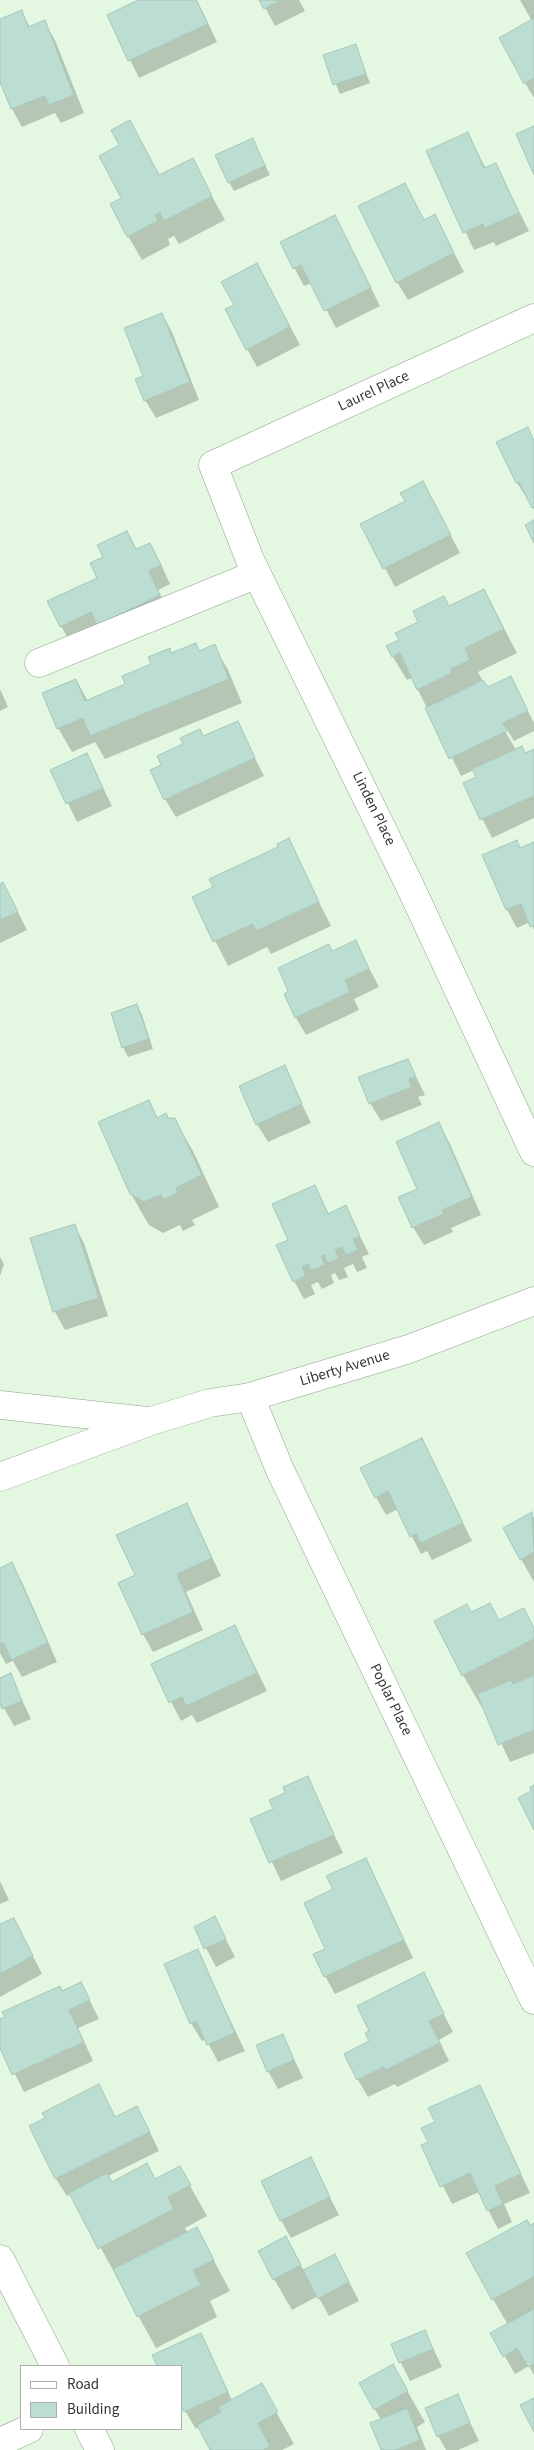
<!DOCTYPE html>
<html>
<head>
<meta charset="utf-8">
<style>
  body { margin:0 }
  #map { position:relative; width:534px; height:2450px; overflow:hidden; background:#e4f8e1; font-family:"Source Sans 3",sans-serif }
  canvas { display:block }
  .legend { position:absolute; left:20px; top:2365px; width:162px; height:65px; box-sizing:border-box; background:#fff; border:1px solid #adb0ac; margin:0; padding:6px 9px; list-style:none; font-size:15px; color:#313930 }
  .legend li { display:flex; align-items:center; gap:10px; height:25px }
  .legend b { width:25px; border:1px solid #adb0ac }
</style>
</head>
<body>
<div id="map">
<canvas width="534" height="2450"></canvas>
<ul class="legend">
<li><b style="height:6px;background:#fff"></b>Road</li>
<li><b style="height:14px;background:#bcddd2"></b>Building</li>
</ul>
</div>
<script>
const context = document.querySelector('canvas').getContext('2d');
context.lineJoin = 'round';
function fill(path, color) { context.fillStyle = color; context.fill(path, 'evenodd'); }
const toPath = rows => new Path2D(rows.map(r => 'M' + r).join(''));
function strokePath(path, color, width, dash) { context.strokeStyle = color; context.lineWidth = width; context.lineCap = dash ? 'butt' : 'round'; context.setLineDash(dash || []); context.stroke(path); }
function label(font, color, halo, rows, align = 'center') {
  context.font = font + ' "Source Sans 3",sans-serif'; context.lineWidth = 5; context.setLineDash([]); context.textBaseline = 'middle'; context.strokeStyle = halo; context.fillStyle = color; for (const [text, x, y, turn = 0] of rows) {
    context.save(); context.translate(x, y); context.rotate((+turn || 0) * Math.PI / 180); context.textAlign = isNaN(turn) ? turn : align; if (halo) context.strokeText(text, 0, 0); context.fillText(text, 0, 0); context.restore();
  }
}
const shadow = toPath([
  [141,0,197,0,217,42,139,78,108,15],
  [261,0,299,0,305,11,275,26],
  [520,0,534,0,534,98,525,83,532,21],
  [21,12,30,27,44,22,55,40,84,113,61,123,55,113,22,127,12,109,0,79,0,21],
  [355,45,370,83,340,94,324,56],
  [130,121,160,176,192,160,225,220,179,244,174,236,168,239,170,245,142,260,128,236,123,199,121,146],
  [468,134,486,169,496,165,529,231,496,246,494,242,474,250,428,152],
  [253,140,270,175,234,191,229,182],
  [335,216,380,306,336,328,312,283,304,286,281,243],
  [435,216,464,272,408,300,397,282,424,221],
  [267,283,300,345,257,367,247,349,235,305],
  [162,314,172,332,199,400,156,418,145,400,144,377],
  [527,429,534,441,534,509,517,483,497,442],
  [432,500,460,553,395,587,362,525,407,502],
  [127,532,137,550,150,544,160,562,170,584,158,590,170,614,71,644,61,626,99,579,104,557],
  [484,590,517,653,478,672,487,689,511,678,534,723,534,731,514,741,504,725,502,726,516,750,525,754,534,750,534,818,492,838,465,784,477,778,474,770,461,776,412,678,407,680,393,657,400,641,449,607],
  [195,644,200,652,214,646,228,670,242,703,105,759,95,742,72,752,58,728,76,680,88,701,127,684,169,649,172,654],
  [0,689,8,707,0,711],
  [237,723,264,776,176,817,165,799,162,765,203,738],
  [87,755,112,806,77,822,52,770],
  [288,840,331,926,271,954,267,947,228,966,193,897,215,887,280,848],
  [534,843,534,930,530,922,517,928,507,910,484,856,521,849],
  [0,885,13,902,27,930,0,943],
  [355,941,379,987,354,999,359,1010,306,1035,296,1018,333,952],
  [137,1006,142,1015,153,1049,128,1057,123,1047],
  [408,1060,425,1095,418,1097,422,1105,381,1121,370,1103],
  [284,1067,311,1123,268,1142,257,1124],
  [148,1102,158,1119,174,1119,193,1151,219,1207,192,1220,195,1225,183,1231,180,1225,163,1233,149,1225,131,1194],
  [439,1124,449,1142,481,1215,451,1228,453,1232,424,1245,413,1227,418,1189],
  [314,1187,329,1214,345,1207,369,1254,362,1257,367,1268,357,1272,353,1264,344,1268,348,1277,339,1280,335,1273,331,1275,334,1283,322,1289,318,1282,311,1285,315,1294,304,1299,294,1281,290,1241],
  [74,1225,84,1243,108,1316,65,1330,55,1312,31,1239],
  [0,1257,4,1264,0,1276],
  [431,1458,472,1541,432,1560,427,1551,421,1554,398,1509,386,1515,376,1497],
  [187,1505,221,1576,186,1592,203,1630,153,1652,143,1634,136,1576],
  [532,1514,534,1518,534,1582,521,1559],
  [12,1564,22,1582,57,1662,22,1677,13,1661,6,1664,0,1653,0,1569],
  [471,1614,534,1628,534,1753,510,1762,483,1705,481,1706,463,1675],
  [235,1626,267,1691,197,1723,192,1715,181,1721,152,1665],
  [10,1675,31,1719,14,1726,0,1701,0,1679],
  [307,1778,343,1853,281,1881,252,1820,274,1810,287,1793],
  [366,1859,413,1958,335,1994,325,1976,334,1889],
  [0,1881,9,1900,0,1904],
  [215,1918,235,1957,216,1967,195,1927],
  [14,1919,42,1974,0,1997,0,1926],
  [197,1951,245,2051,218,2062,206,2039,202,2041,191,2023,165,1965],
  [423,1974,453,2032,439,2040,449,2061,397,2087,395,2084,368,2097,358,2080,371,2042],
  [81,1983,99,2019,78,2028,93,2061,24,2092,0,2045,0,2020],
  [283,2036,303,2078,278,2089,268,2071],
  [98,2086,116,2118,147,2126,159,2151,108,2176,112,2183,147,2164,156,2180,180,2168,207,2216,185,2228,188,2233,197,2229,230,2291,210,2301,217,2317,156,2348,71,2194,67,2196,56,2179,31,2127],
  [479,2086,530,2193,504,2204,512,2222,498,2229,479,2192,452,2204,423,2146,429,2143,437,2123],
  [310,2159,339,2215,291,2238,281,2220],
  [534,2224,534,2375,529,2366,515,2374,492,2334,508,2325,493,2299,530,2227],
  [285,2237,304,2271,335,2255,359,2301,329,2316,318,2296,292,2310,274,2279],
  [425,2331,442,2367,410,2381,392,2345],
  [200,2335,232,2400,261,2385,294,2444,282,2450,211,2450,199,2427,196,2429,185,2411,181,2366,158,2366,153,2356],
  [393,2366,425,2422,417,2427,426,2450,383,2450,381,2420,361,2384],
  [457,2395,479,2441,458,2450,446,2450,438,2436]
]);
const building = toPath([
  [138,0,196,0,208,24,128,61,107,15,138,0],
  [259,0,281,0,264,9,259,0],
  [22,10,28,27,45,20,74,95,49,105,45,96,11,109,0,82,0,19,22,10],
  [534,18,534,78,524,84,499,38,534,18],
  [356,44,366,74,333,85,323,55,356,44],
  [130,120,159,175,193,158,212,196,164,221,160,212,155,215,158,221,127,237,110,204,121,198,99,156,119,145,111,130,130,120],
  [534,126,534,175,516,134,534,126],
  [468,132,484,168,496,163,519,213,485,228,483,224,463,233,426,151,468,132],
  [253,138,265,166,228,183,215,155,253,138],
  [405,183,424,220,435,214,454,253,396,283,358,206,405,183],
  [335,215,371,288,324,311,301,265,293,269,280,242,335,215],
  [257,263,290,327,246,350,225,309,234,305,221,282,257,263],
  [162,313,190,382,144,401,135,379,143,376,124,328,162,313],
  [528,427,534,441,534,507,532,508,519,482,516,483,496,442,528,427],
  [423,481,451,535,383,569,360,524,405,501,400,493,423,481],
  [534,520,534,543,525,525,534,520],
  [127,531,136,549,150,543,161,565,149,571,160,595,97,625,91,612,60,627,47,601,97,578,90,563,103,557,97,545,127,531],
  [484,589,504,629,465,648,470,660,451,669,452,673,417,690,400,653,392,657,386,646,399,640,395,633,418,622,413,611,444,596,449,606,484,589],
  [196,643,199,651,215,644,229,679,90,736,83,718,57,729,42,693,76,679,85,701,125,684,122,676,151,664,148,657,170,648,171,653,196,643],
  [511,676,528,711,503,723,507,731,449,759,425,708,483,680,488,687,511,676],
  [238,721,255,758,164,800,150,770,161,765,157,756,183,744,180,738,200,729,203,736,238,721],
  [522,746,525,753,534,749,534,796,480,820,463,783,476,777,472,769,522,746],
  [87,753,103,788,66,804,50,770,87,753],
  [289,838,319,902,256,931,253,924,213,942,192,897,213,887,209,879,278,847,277,844,289,838],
  [517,840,520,848,534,842,534,925,530,927,521,904,506,910,482,855,517,840],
  [3,882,18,912,0,920,0,884,3,882],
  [356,940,369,969,345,980,350,992,295,1018,284,994,288,991,278,968,329,944,332,951,356,940],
  [137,1004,149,1039,122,1048,111,1013,137,1004],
  [408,1059,416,1077,409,1079,412,1087,369,1104,358,1077,408,1059],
  [285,1065,302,1104,256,1125,239,1086,285,1065],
  [149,1100,157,1118,166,1113,168,1118,175,1118,202,1175,176,1188,178,1193,164,1200,161,1195,144,1202,130,1194,98,1122,149,1100],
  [439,1122,472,1197,442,1210,444,1214,412,1228,398,1197,417,1189,396,1142,439,1122],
  [315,1185,328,1214,346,1205,360,1236,353,1239,358,1250,346,1255,342,1247,335,1250,339,1258,328,1263,324,1255,321,1256,325,1265,311,1271,308,1264,302,1267,306,1276,293,1282,276,1245,288,1240,272,1204,315,1185],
  [75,1224,99,1298,53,1312,30,1238,75,1224],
  [422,1438,463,1523,421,1543,416,1534,410,1537,388,1491,375,1498,360,1468,422,1438],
  [187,1503,212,1558,177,1574,193,1612,142,1635,118,1583,135,1575,116,1535,187,1503],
  [532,1512,534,1552,520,1560,503,1528,532,1512],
  [12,1562,48,1643,11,1660,4,1643,0,1644,0,1568,12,1562],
  [490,1603,499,1620,524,1608,534,1628,534,1639,462,1676,434,1621,467,1604,471,1612,490,1603],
  [235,1625,257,1673,186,1706,182,1697,169,1703,151,1664,235,1625],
  [11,1673,22,1701,2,1709,0,1704,0,1678,11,1673],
  [534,1675,534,1730,498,1745,477,1694,511,1680,513,1684,534,1675],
  [308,1776,334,1835,269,1863,250,1819,273,1809,269,1800,285,1793,283,1787,308,1776],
  [534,1785,534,1830,518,1798,531,1791,530,1787,534,1785],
  [366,1858,404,1940,324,1977,313,1954,325,1949,304,1903,333,1889,326,1876,366,1858],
  [215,1916,226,1939,204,1949,194,1927,215,1916],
  [14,1918,33,1956,0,1974,0,1924,14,1918],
  [198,1949,235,2033,207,2045,196,2021,190,2024,164,1964,198,1949],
  [424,1972,444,2014,429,2021,440,2043,386,2070,384,2067,357,2080,344,2054,369,2041,365,2033,369,2031,357,2006,424,1972],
  [81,1982,90,2000,69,2010,84,2042,12,2075,0,2048,0,2019,5,2017,2,2012,60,1986,62,1991,81,1982],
  [283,2034,294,2060,267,2072,256,2045,283,2034],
  [99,2084,115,2117,137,2106,150,2132,55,2179,29,2126,45,2118,42,2113,99,2084],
  [480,2085,521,2174,495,2186,503,2204,487,2211,470,2173,440,2187,421,2145,428,2142,421,2128,435,2122,428,2108,480,2085],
  [311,2157,330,2197,280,2221,261,2181,311,2157],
  [147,2163,155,2179,180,2166,191,2185,168,2197,174,2209,98,2249,69,2193,107,2173,112,2182,147,2163],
  [527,2220,530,2225,534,2223,534,2277,492,2300,466,2253,527,2220],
  [197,2227,214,2260,193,2270,201,2285,137,2317,113,2269,197,2227],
  [286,2236,301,2265,273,2280,258,2251,286,2236],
  [335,2254,349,2282,318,2299,303,2270,335,2254],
  [534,2309,534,2364,528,2367,517,2348,503,2357,490,2333,534,2309],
  [425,2330,433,2349,399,2363,391,2344,425,2330],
  [201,2333,228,2392,184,2412,181,2405,181,2366,157,2366,152,2355,201,2333],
  [393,2364,408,2391,374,2410,359,2383,393,2364],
  [262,2383,278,2412,258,2423,270,2446,264,2450,210,2450,197,2425,221,2412,218,2407,262,2383],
  [458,2394,470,2423,437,2437,425,2408,458,2394],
  [534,2398,534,2432,520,2405,534,2398],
  [407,2408,420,2440,396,2450,381,2450,370,2423,407,2408]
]);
const minor = toPath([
  [534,318,213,465,250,560,409,884,534,1152],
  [39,663,257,574],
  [250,1397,280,1470,534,2000],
  [0,1405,147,1421],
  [0,1477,151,1421,210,1403,250,1397,409,1349,534,1301],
  [0,2259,55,2366],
  [89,2429,100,2450],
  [0,2442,29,2429]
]);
const streetNames = [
  ["Laurel Place",374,392,-25],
  ["Linden Place",373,809,64],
  ["Liberty Avenue",345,1369,-17],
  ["Poplar Place",390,1700,64]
];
fill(shadow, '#0003');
fill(building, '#bcddd2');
strokePath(building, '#a6c6bc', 1);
strokePath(minor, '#90a38d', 29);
strokePath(minor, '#fff', 28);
label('15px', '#313930', '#fff', streetNames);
</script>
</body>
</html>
